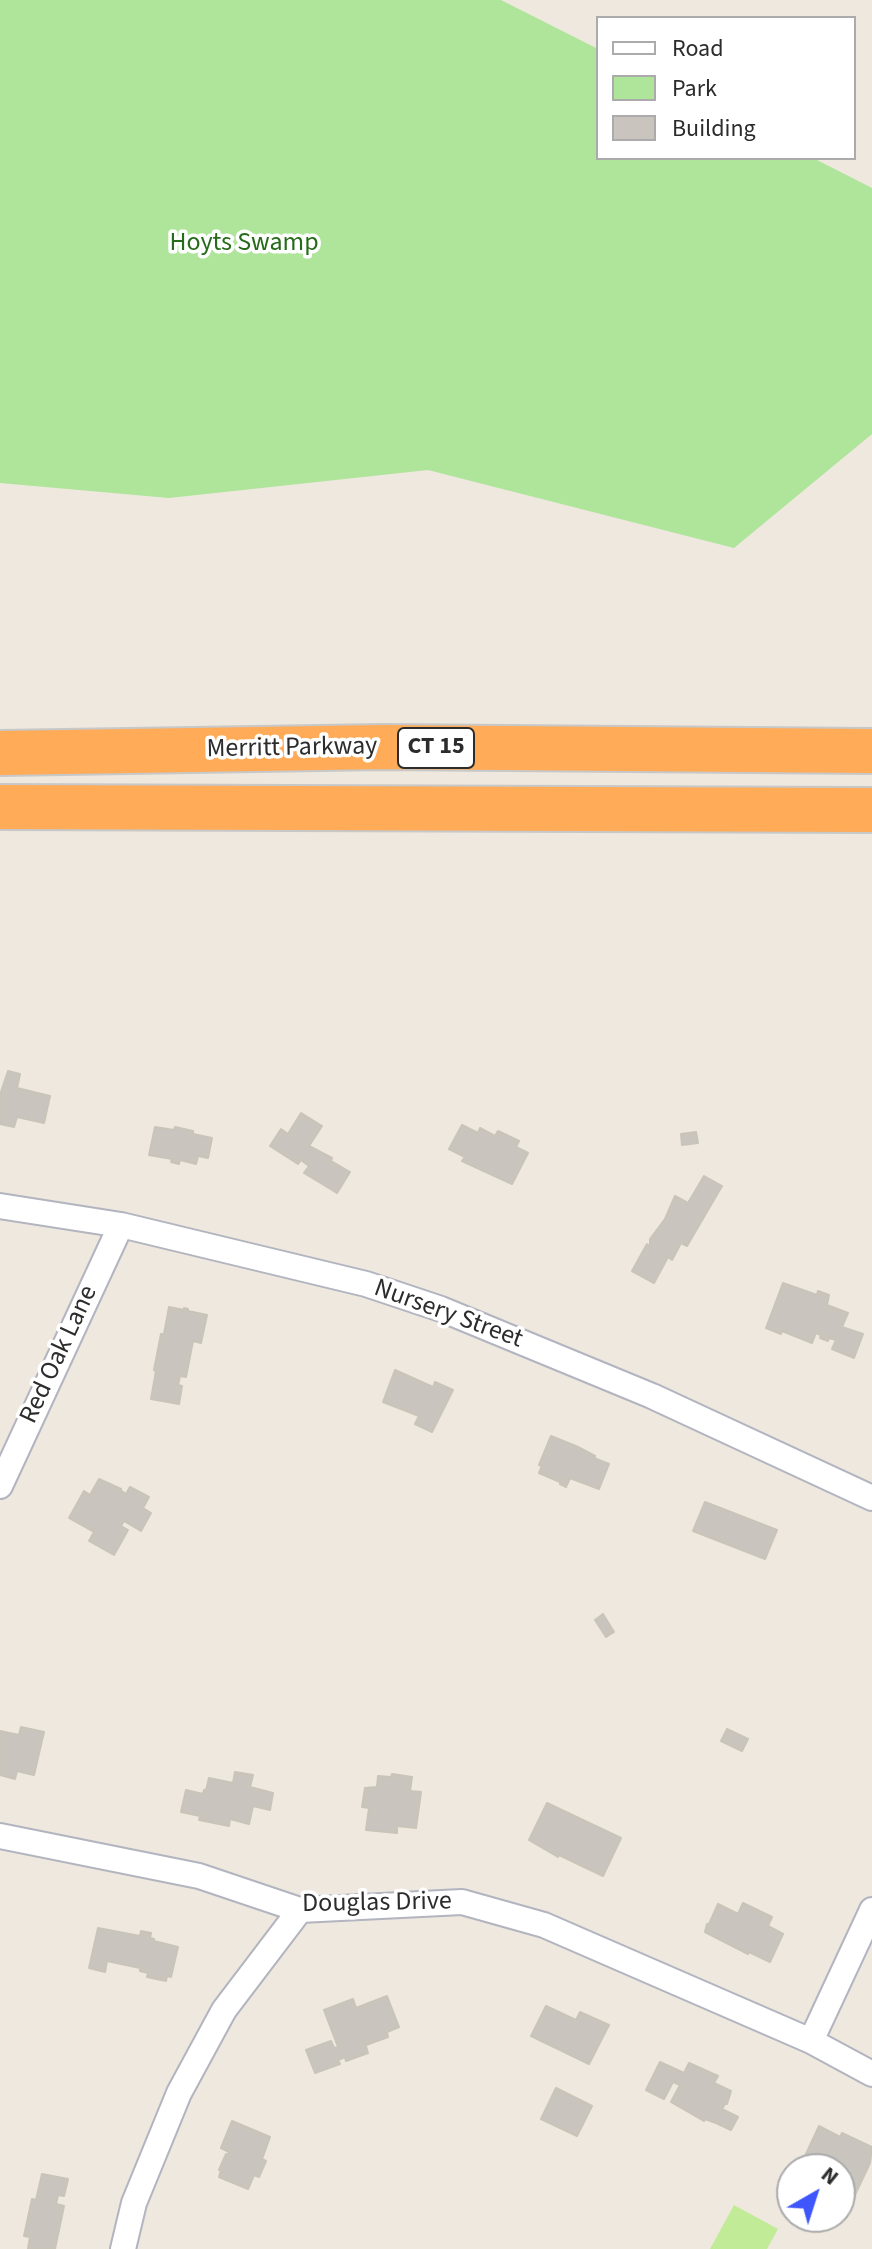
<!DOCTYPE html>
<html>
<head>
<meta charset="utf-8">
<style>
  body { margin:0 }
  #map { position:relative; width:872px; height:2249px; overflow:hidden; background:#eee8de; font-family:"Source Sans 3",sans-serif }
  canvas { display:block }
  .legend { position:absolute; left:596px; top:16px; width:260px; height:144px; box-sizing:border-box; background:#fff; border:2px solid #ababab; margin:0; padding:10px 14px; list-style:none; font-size:24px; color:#2c2c2c }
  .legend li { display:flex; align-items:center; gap:16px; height:40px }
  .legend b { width:40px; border:2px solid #ababab }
  .north { position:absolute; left:776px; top:2153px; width:80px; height:80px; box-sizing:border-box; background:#fff; border:2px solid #ababab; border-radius:50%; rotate:39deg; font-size:22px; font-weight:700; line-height:32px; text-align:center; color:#2c2c2c }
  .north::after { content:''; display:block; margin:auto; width:28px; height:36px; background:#3e56fb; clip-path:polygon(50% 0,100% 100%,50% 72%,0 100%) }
</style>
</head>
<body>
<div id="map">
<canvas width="872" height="2249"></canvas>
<ul class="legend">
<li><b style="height:10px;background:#fff"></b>Road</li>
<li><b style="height:22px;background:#afe49b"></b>Park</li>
<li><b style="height:22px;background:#c9c5be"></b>Building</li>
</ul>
<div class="north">N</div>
</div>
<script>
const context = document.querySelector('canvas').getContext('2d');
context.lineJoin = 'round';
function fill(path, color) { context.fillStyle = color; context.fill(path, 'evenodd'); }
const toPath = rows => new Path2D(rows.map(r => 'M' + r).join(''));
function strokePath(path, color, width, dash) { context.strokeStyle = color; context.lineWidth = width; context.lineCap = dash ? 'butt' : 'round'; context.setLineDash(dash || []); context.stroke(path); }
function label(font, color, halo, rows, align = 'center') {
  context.font = font + ' "Source Sans 3",sans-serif'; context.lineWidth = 7; context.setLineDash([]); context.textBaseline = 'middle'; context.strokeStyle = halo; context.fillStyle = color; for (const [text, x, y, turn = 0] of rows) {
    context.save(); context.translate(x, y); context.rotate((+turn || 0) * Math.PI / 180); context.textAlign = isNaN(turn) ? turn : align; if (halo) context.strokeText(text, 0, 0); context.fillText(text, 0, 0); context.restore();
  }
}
const green = toPath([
  [0,0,501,0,598,49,598,158,813,158,872,188,872,434,734,548,428,470,169,498,0,483]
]);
const pitch = toPath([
  [734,2205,778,2229,767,2249,710,2249]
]);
const building = toPath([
  [8,1071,20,1074,17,1088,50,1096,44,1123,17,1117,14,1127,0,1124,0,1095,8,1071],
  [301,1113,322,1126,309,1146,332,1158,331,1161,350,1172,337,1193,304,1173,309,1166,301,1160,298,1164,270,1146,281,1129,288,1134,301,1113],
  [462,1125,478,1133,480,1128,495,1136,498,1131,519,1141,516,1147,528,1153,512,1184,462,1161,465,1157,449,1149,462,1125],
  [155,1127,174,1130,175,1127,193,1131,193,1134,212,1138,208,1158,198,1156,196,1164,180,1160,179,1164,171,1162,172,1159,149,1155,155,1127],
  [696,1132,698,1143,682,1145,681,1134,696,1132],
  [704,1176,722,1186,687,1246,681,1243,672,1260,668,1257,654,1283,632,1271,647,1244,650,1246,650,1239,665,1219,675,1196,688,1203,704,1176],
  [783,1283,817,1295,818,1291,829,1295,827,1305,848,1313,842,1327,863,1334,854,1358,832,1349,836,1340,829,1338,828,1341,820,1338,821,1335,816,1333,812,1343,782,1331,781,1334,766,1328,783,1283],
  [169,1307,184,1310,184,1308,188,1309,188,1311,207,1315,201,1343,193,1341,186,1377,180,1376,178,1385,182,1386,179,1404,151,1399,156,1371,154,1370,161,1334,164,1334,169,1307],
  [395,1370,433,1387,435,1382,453,1390,432,1432,415,1424,419,1416,383,1402,395,1370],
  [551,1436,578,1447,595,1456,594,1458,609,1464,599,1489,570,1478,566,1487,560,1484,560,1482,539,1473,542,1466,539,1465,551,1436],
  [99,1479,121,1489,120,1490,126,1494,130,1487,149,1497,143,1508,151,1513,141,1531,124,1521,121,1526,128,1530,114,1555,89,1541,94,1532,69,1518,84,1491,90,1495,99,1479],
  [705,1502,777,1530,765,1559,693,1531,705,1502],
  [603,1614,614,1632,606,1637,595,1620,603,1614],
  [21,1727,44,1732,34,1775,17,1771,15,1779,0,1775,0,1731,19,1735,21,1727],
  [727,1729,748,1739,742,1751,721,1741,727,1729],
  [235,1772,253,1775,250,1787,273,1793,270,1810,253,1806,249,1824,230,1819,229,1826,199,1820,200,1816,181,1812,186,1790,203,1794,204,1790,206,1790,209,1778,233,1783,235,1772],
  [392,1774,412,1777,410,1791,421,1792,416,1828,397,1826,397,1833,366,1830,369,1808,362,1807,365,1788,377,1787,378,1776,391,1777,392,1774],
  [547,1803,621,1838,603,1876,559,1855,558,1857,529,1840,547,1803],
  [743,1903,772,1917,768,1926,783,1934,770,1962,749,1952,748,1954,705,1932,707,1924,709,1924,718,1904,738,1914,743,1903],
  [98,1928,140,1936,141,1931,151,1933,150,1938,154,1939,154,1941,178,1947,171,1977,167,1976,166,1981,147,1977,148,1973,140,1971,140,1968,107,1961,105,1972,89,1968,98,1928],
  [387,1996,399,2027,387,2032,388,2037,366,2045,364,2040,368,2053,346,2061,345,2057,338,2060,340,2064,315,2073,306,2050,331,2041,334,2048,338,2047,324,2010,353,1999,356,2008,387,1996],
  [546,2006,576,2020,580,2012,609,2025,589,2064,531,2036,546,2006],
  [660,2062,684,2073,689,2063,718,2076,714,2083,731,2091,727,2104,725,2104,722,2109,738,2117,731,2130,716,2123,705,2119,704,2121,671,2102,680,2085,673,2082,664,2099,646,2090,660,2062],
  [556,2088,592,2106,577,2136,541,2119,556,2088],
  [232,2121,270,2137,262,2159,266,2161,259,2177,254,2175,248,2189,219,2177,221,2170,219,2170,226,2154,228,2155,229,2152,221,2148,232,2121],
  [819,2126,840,2137,842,2133,872,2147,870,2163,853,2199,842,2193,840,2197,840,2169,824,2169,826,2163,806,2154,819,2126],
  [42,2174,68,2179,64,2196,58,2195,56,2204,64,2206,55,2249,28,2249,30,2237,24,2236,32,2199,36,2200,42,2174]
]);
const minor = toPath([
  [0,1206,121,1225,366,1284,441,1309,652,1396,872,1498],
  [0,1486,121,1225],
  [0,1836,199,1876,300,1910,462,1902,544,1925,811,2041,872,2074],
  [811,2041,872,1910],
  [123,2249,134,2203,179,2093,224,2010,300,1910]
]);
const motorway = toPath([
  [0,753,384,747,872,751],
  [0,807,872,810]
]);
const shields = [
  [436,748,76]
];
const shieldNames = [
  ["CT 15",436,748]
];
const parkNames = [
  ["Hoyts Swamp",244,244]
];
const streetNames = [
  ["Merritt Parkway",292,749,-1],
  ["Nursery Street",448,1315,20],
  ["Red Oak Lane",60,1355,-65],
  ["Douglas Drive",377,1904,-1]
];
fill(green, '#afe49b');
fill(pitch, '#c2eb97');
fill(building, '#c9c5be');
strokePath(building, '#c9c4b8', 2);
strokePath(minor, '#b2b4bf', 28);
strokePath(motorway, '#c8c8c8', 48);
strokePath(minor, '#fff', 24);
strokePath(motorway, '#ffab58', 44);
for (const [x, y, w] of shields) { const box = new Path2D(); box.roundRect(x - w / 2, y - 20, w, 40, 6); context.fillStyle = '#fff'; context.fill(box); strokePath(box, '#2c2c2c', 2); }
label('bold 24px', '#2c2c2c', null, shieldNames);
label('26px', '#266b1a', '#fff', parkNames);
label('26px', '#2c2c2c', '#fff', streetNames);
</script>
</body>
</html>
